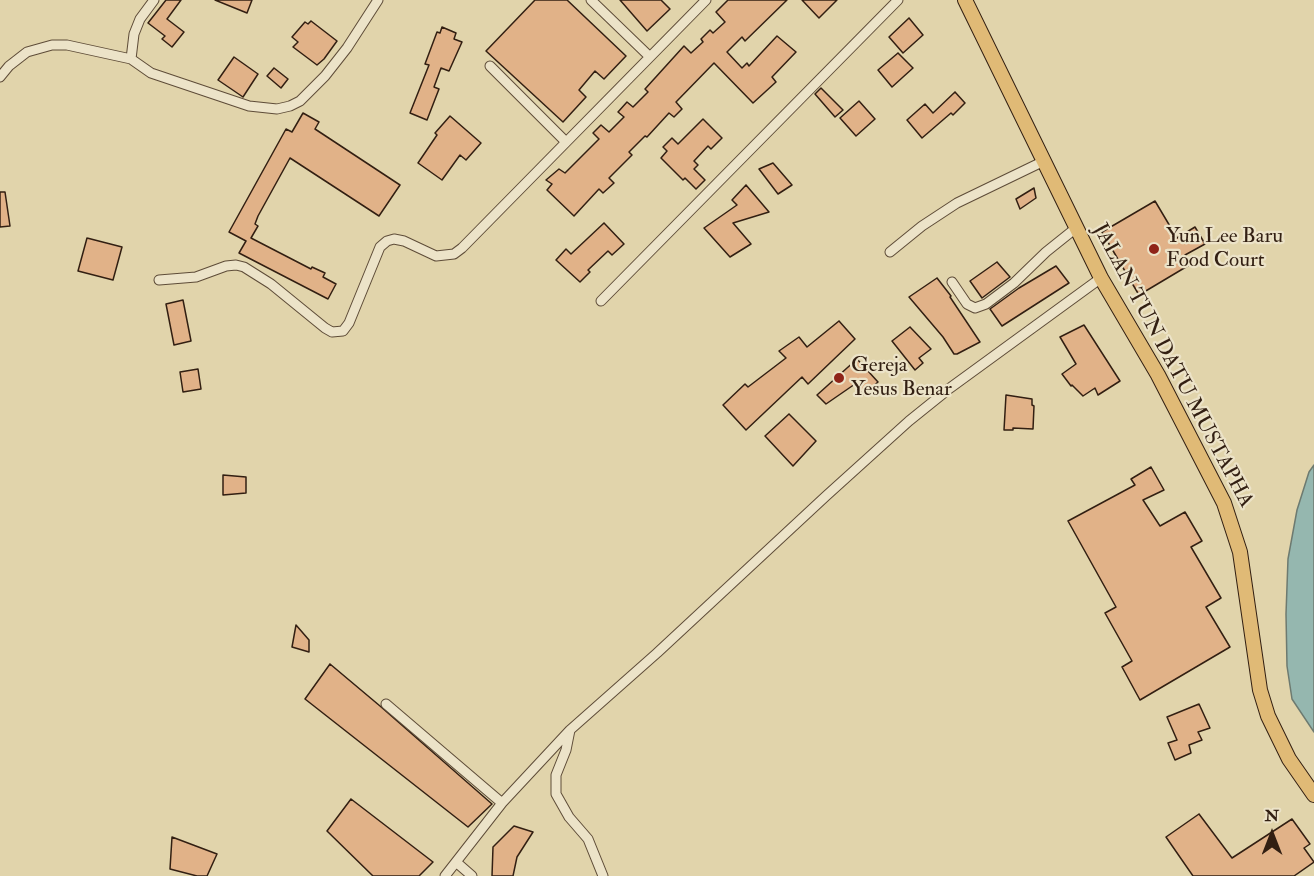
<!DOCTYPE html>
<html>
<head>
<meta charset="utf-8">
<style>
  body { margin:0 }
  #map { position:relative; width:1314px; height:876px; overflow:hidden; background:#e1d4ab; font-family:"IM FELL Double Pica",serif }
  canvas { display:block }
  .north { position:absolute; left:1242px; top:804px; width:60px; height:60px; -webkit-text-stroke:4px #ece3c8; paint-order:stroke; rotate:0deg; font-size:16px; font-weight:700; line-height:24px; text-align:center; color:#321f12 }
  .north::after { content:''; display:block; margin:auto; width:21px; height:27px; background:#321f12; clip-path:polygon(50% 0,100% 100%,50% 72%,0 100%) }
</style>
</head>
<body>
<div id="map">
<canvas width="1314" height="876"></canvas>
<div class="north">N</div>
</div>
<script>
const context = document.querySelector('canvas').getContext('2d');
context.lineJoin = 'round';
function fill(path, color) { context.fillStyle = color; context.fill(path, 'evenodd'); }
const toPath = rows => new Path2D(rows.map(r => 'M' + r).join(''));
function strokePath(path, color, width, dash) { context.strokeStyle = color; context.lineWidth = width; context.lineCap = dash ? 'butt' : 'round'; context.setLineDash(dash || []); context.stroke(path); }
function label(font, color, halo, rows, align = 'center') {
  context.font = font + ' "IM FELL Double Pica",serif'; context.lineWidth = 4.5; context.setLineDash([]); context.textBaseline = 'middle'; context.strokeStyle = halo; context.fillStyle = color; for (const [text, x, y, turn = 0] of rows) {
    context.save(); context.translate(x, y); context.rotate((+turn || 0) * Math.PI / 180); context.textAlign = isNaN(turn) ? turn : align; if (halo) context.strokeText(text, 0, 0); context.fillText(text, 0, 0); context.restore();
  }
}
const water = toPath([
  [1314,465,1314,732,1292,699,1287,666,1286,614,1288,559,1297,510,1309,472,1314,465]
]);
const building = toPath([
  [166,0,181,0,167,19,184,32,172,47,162,39,165,36,148,23,166,0],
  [215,0,252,0,247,13,215,0],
  [535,0,567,0,626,56,604,79,595,71,579,90,586,97,563,122,486,51,535,0],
  [620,0,661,0,670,9,647,31,620,0],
  [728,0,787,0,745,41,742,37,727,52,742,68,747,63,749,66,777,36,796,52,772,77,776,82,753,103,714,63,676,102,682,109,674,117,669,113,647,137,645,136,629,152,632,155,609,178,614,183,603,193,599,189,574,216,547,190,552,184,546,180,559,169,565,173,599,139,593,133,601,125,609,132,624,117,618,112,627,102,633,107,648,92,645,89,684,46,691,53,703,42,701,39,710,30,713,33,725,22,716,12,728,0],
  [802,0,837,0,819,18,802,0],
  [909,18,923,35,903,53,889,37,909,18],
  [311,21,337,41,324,59,317,65,293,47,298,42,292,37,305,22,308,24,311,21],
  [442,27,456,33,454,39,462,42,449,71,441,68,434,87,439,89,427,120,410,113,429,65,425,64,437,32,440,33,442,27],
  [898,53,913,68,892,87,878,70,898,53],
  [234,57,258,74,243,97,218,80,234,57],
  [274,68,288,79,281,88,267,76,274,68],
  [821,88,843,110,835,117,815,94,821,88],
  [955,92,965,103,953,115,951,113,922,138,907,120,925,104,933,113,955,92],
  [859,101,875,119,856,136,840,118,859,101],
  [303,113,319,122,315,129,400,185,379,216,290,158,258,216,255,224,258,226,251,238,311,269,312,267,325,273,323,277,336,284,328,299,239,253,246,241,229,232,286,129,292,132,303,113],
  [450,116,481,143,466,160,460,155,442,180,418,163,437,135,435,133,450,116],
  [703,119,722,138,711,149,708,146,694,161,698,165,694,169,705,180,696,189,685,178,683,180,661,158,667,151,663,147,672,138,678,144,703,119],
  [773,163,792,185,778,194,759,169,773,163],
  [746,185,769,212,733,223,751,244,730,257,704,228,737,205,732,200,746,185],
  [1034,188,1036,198,1020,209,1016,199,1034,188],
  [0,192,5,192,10,226,0,227,0,192],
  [1155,201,1177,238,1195,227,1205,244,1185,255,1191,264,1139,295,1102,232,1155,201],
  [604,223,624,244,612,255,608,251,588,270,590,272,580,282,556,260,566,249,571,254,604,223],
  [87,238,122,247,113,280,78,271,87,238],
  [997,262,1010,277,982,298,970,281,997,262],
  [1056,266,1069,283,1002,326,990,309,1019,288,1056,266],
  [937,278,951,296,950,297,980,342,957,354,954,354,943,337,909,297,937,278],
  [183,300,191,341,174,345,166,304,183,300],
  [839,321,855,339,808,384,802,377,746,430,723,405,745,384,748,387,786,358,779,351,799,337,807,347,839,321],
  [1084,325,1120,381,1098,395,1095,388,1083,396,1072,385,1071,386,1062,374,1076,364,1060,337,1084,325],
  [910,327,931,349,919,358,923,363,915,370,892,341,910,327],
  [857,359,878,382,863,395,855,384,826,404,817,395,857,359],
  [198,369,201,389,183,392,180,372,198,369],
  [1006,395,1032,399,1032,405,1034,406,1033,429,1013,428,1013,430,1004,430,1006,395],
  [789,414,816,441,793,466,765,436,789,414],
  [1151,467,1164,490,1143,500,1160,526,1185,512,1202,541,1191,547,1221,598,1206,607,1230,647,1140,700,1122,667,1132,661,1105,613,1116,607,1068,521,1135,485,1131,479,1151,467],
  [223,475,246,477,246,493,223,495,223,475],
  [296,625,309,640,309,652,292,647,296,625],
  [330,664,380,706,492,804,468,827,305,699,330,664],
  [1199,704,1210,728,1198,732,1202,740,1189,745,1191,753,1175,760,1168,743,1177,740,1167,717,1199,704],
  [351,799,433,862,419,876,373,876,327,831,351,799],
  [1199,814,1232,858,1292,819,1310,844,1304,848,1314,862,1294,876,1193,876,1166,837,1199,814],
  [514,826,533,832,517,857,513,876,492,876,493,847,514,826],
  [172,837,217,854,207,876,197,876,170,869,172,837]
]);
const street = toPath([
  [591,0,650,57],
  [131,59,134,34,140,19,154,0],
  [490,66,566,142],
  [0,77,9,66,27,52,52,45,67,45,131,59,151,73,249,106,277,109,290,106,300,101,325,76,347,48,378,0],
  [890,252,922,226,957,203,1044,161],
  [159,280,196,277,226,266,236,265,244,267,271,284,325,328,332,332,343,331,349,323,380,247,387,241,394,239,404,241,436,256,454,254,462,248,706,0],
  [952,282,967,304,975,308,986,304,1014,283,1046,252,1076,228],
  [601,301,898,0],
  [386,704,502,803],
  [570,730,566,750,556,775,556,794,569,817,588,839,603,876],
  [456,862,472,876],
  [445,876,502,803,570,730,657,653,826,496,909,421,950,388,1101,278]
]);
const primary = toPath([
  [965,0,1101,278,1158,375,1224,503,1240,552,1260,690,1268,716,1289,759,1314,795]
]);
const markers = [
  [1154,249,6,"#8f2418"],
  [839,378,6,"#8f2418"]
];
const poiNames = [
  ["Yun Lee Baru",1166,237],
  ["Food Court",1166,261],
  ["Gereja",851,366],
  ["Yesus Benar",851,390]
];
const streetNames = [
  ["JALAN TUN DATU MUSTAPHA",1172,366,62]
];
fill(water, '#95b7af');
strokePath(water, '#6d7a70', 1.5);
fill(building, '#e1b288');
strokePath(building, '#321f12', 1.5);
strokePath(street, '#5e4c38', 11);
strokePath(primary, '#321f12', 16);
strokePath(street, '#ece3c8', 9);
strokePath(primary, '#e0ba76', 14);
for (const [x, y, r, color] of markers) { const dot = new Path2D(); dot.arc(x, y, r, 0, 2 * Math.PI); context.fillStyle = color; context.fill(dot); strokePath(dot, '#ece3c8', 2); }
label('21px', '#321f12', '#ece3c8', poiNames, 'left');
label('21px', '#321f12', '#ece3c8', streetNames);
</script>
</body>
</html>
